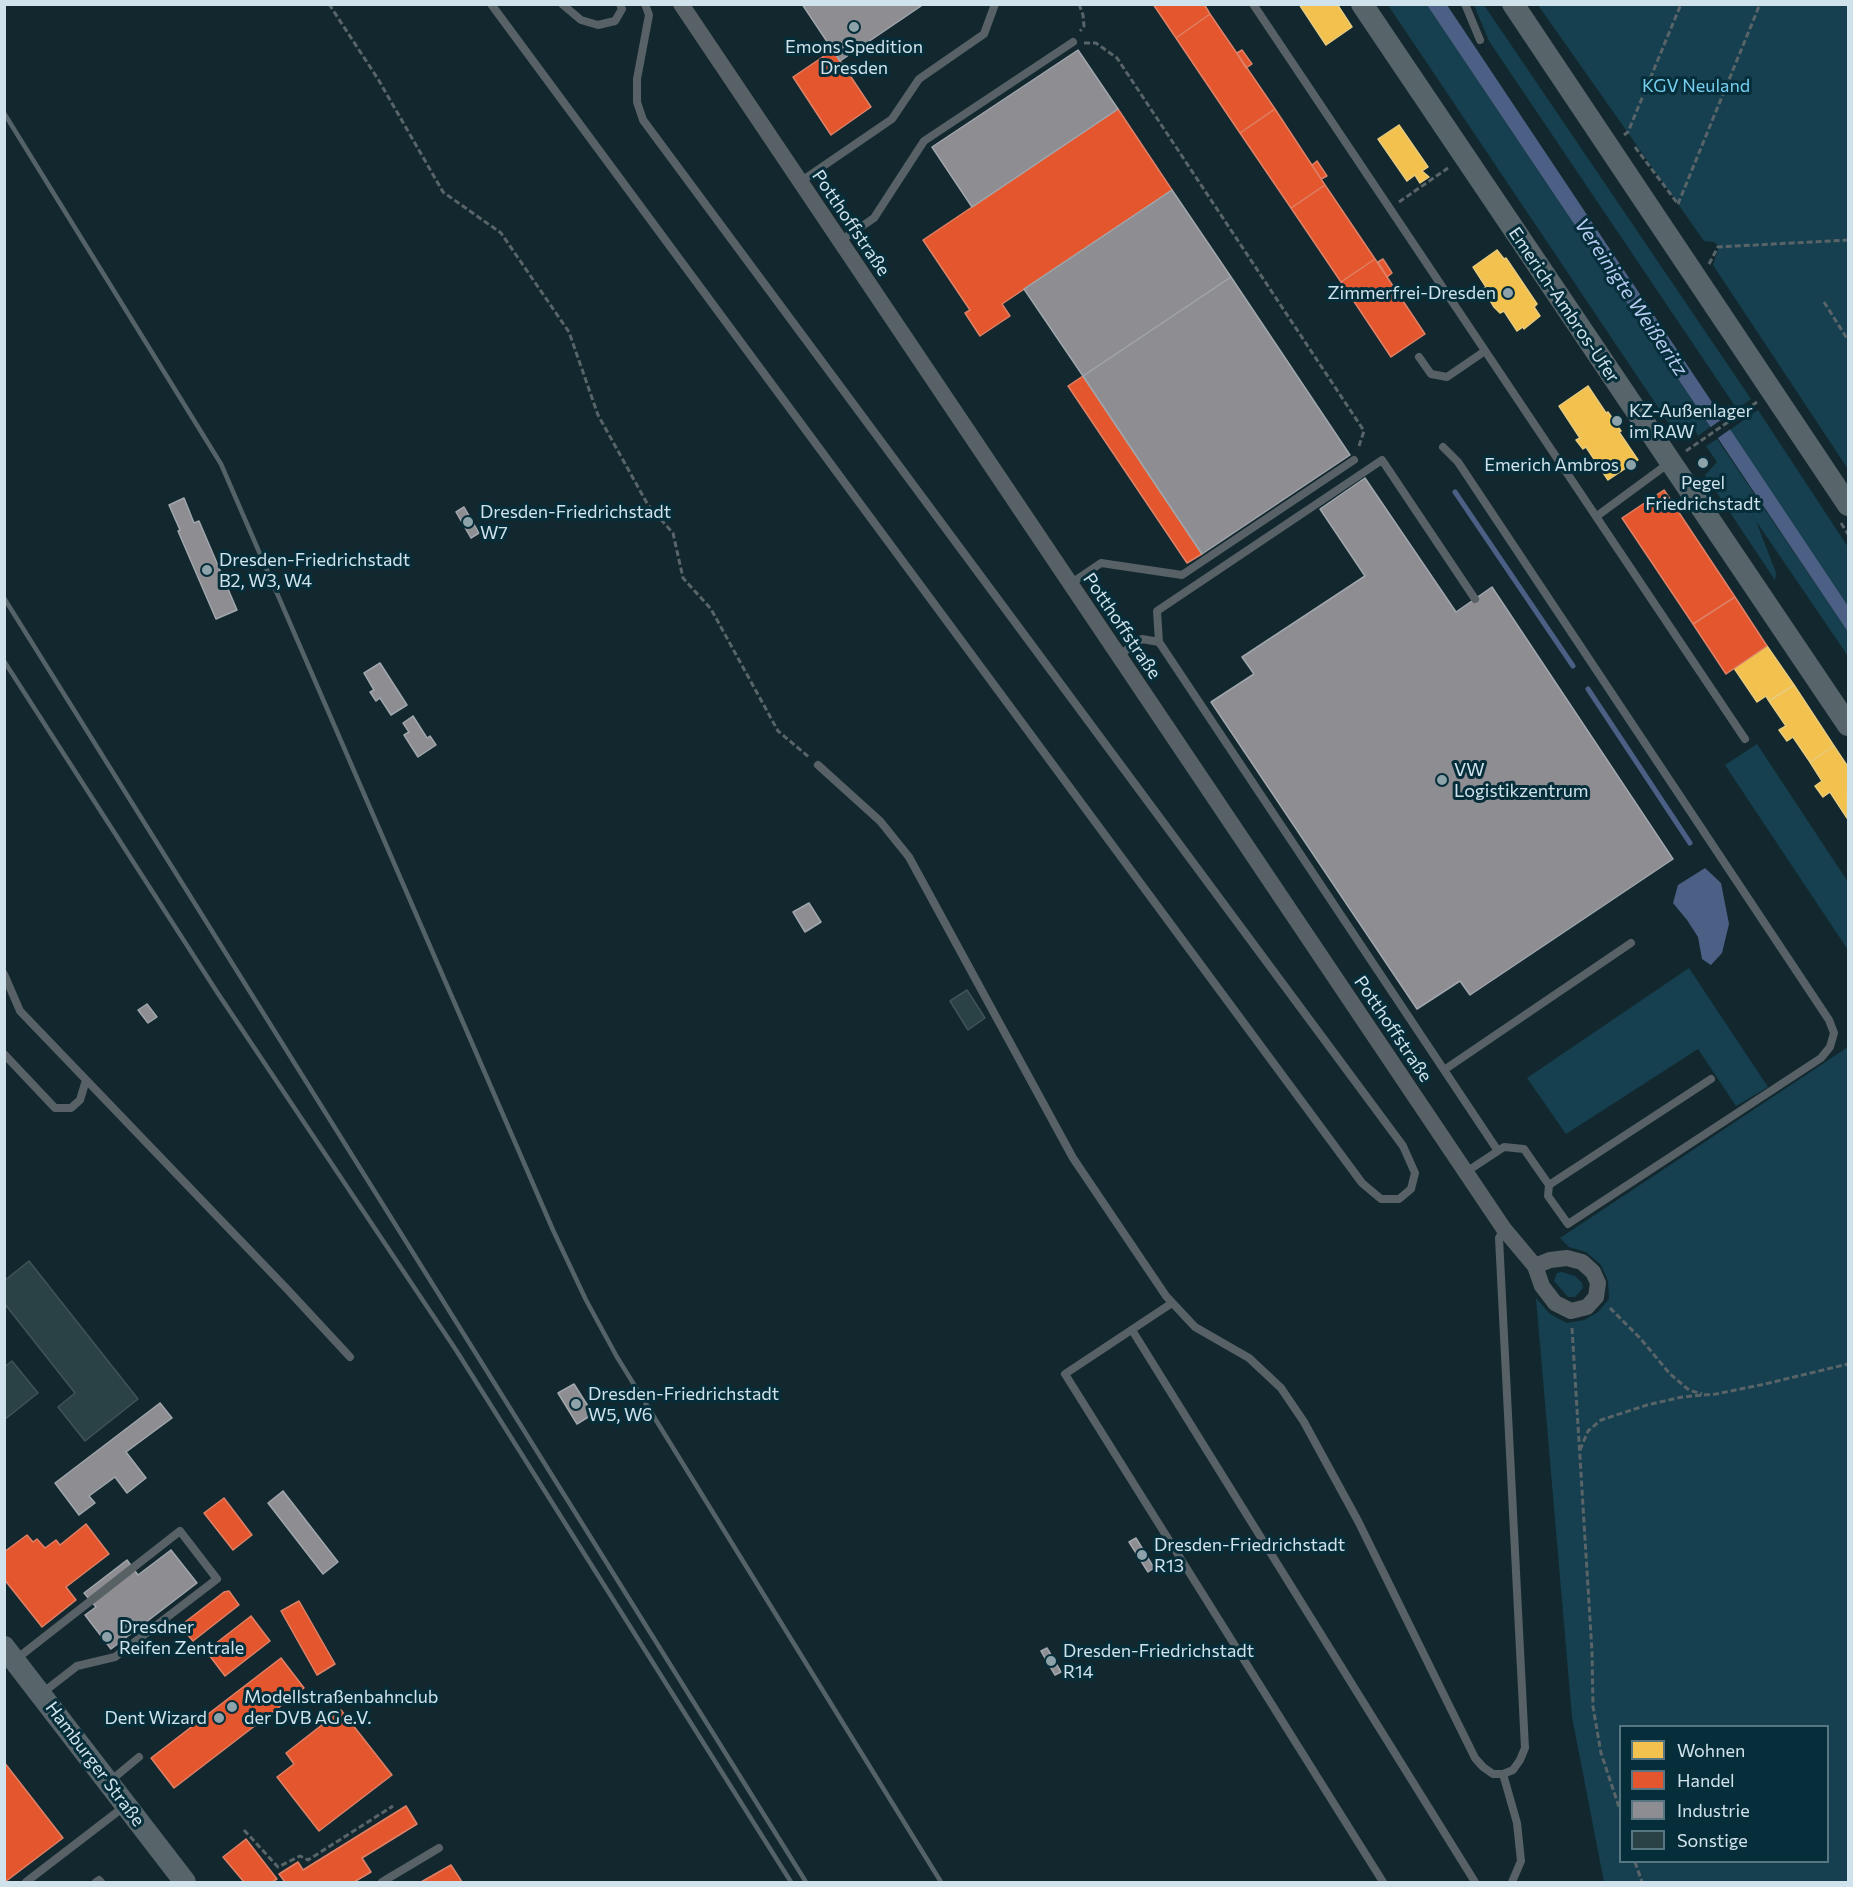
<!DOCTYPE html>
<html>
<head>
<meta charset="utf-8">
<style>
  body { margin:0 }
  #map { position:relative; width:1853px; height:1887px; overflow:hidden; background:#12282e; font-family:Commissioner,sans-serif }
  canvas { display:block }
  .frame { position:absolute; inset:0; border:6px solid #d0e3ec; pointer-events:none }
  .legend { position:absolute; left:1619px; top:1725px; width:210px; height:138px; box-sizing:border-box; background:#062e3a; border:2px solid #577681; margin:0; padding:8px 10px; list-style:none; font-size:18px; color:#d0e3ec }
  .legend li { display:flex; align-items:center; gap:12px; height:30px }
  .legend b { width:30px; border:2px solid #577681 }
</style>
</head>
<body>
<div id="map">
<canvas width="1853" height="1887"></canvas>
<div class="frame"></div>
<ul class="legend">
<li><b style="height:16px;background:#f2c14e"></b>Wohnen</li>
<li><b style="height:16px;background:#e4572e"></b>Handel</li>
<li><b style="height:16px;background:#8d8d92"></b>Industrie</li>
<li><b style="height:16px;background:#2a4145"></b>Sonstige</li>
</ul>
</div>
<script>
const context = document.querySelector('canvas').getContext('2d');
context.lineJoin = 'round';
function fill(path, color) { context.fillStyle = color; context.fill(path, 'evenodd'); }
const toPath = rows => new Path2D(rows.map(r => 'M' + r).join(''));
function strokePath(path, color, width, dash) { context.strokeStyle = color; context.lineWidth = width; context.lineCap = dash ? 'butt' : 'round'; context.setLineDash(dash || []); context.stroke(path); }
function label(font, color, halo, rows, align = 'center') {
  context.font = font + ' Commissioner,sans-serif'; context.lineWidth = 6; context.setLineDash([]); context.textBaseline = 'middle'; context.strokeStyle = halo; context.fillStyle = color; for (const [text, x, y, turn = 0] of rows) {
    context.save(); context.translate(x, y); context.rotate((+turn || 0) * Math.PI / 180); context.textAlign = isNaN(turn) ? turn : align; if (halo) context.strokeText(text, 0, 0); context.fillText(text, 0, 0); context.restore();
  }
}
const green = toPath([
  [1388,5,1427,5,1710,427,1698,436,1695,430,1674,431],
  [1474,5,1484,5,1751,399,1737,409,1489,41],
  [1538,5,1848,5,1848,469,1713,265,1719,247,1714,242,1704,241],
  [1758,410,1848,547,1848,606,1730,430],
  [1717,439,1848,632,1848,656,1756,521,1776,573,1775,580,1705,475,1717,462,1706,446],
  [1757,744,1848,882,1848,950,1725,765],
  [1689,968,1768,1087,1736,1106,1698,1049,1566,1134,1527,1078],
  [1848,1047,1848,1882,1604,1882,1572,1717,1536,1298,1550,1314,1567,1323,1584,1320,1598,1312,1609,1299,1608,1281,1601,1265,1586,1252,1569,1247,1560,1238],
  [1828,1726,1828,1862,1620,1862,1620,1726],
  [1562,1272,1575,1276,1582,1283,1583,1288,1575,1297,1568,1297,1554,1281,1557,1273]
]);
const water = toPath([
  [1427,5,1447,5,1848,606,1848,632],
  [1705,868,1721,883,1729,924,1722,953,1711,965,1702,959,1698,937,1687,920,1673,903,1678,885]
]);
const pier = toPath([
  [1725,417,1732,428,1715,440,1708,429]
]);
const homes = toPath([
  [1299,4,1337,4,1352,27,1326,45,1299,4],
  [1399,125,1428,167,1422,171,1429,177,1420,183,1415,175,1407,181,1378,139,1399,125],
  [1497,250,1504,259,1506,258,1537,304,1534,307,1540,316,1524,329,1523,327,1517,331,1504,311,1500,313,1494,307,1483,289,1486,287,1473,267,1497,250],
  [1588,386,1606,413,1608,412,1621,431,1619,432,1638,460,1608,480,1586,447,1583,449,1576,440,1580,438,1559,406,1588,386],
  [1767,646,1794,685,1769,701,1766,696,1757,702,1734,668,1767,646],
  [1794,685,1834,746,1810,762,1793,737,1787,741,1779,730,1786,726,1769,701,1794,685],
  [1834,746,1848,767,1847,818,1830,792,1823,797,1815,786,1822,781,1810,762,1834,746]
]);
const shops = toPath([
  [1153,4,1204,4,1210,14,1176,38,1153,4],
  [1210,14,1275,109,1240,133,1176,38,1210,14],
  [833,50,871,107,831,135,793,77,833,50],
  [1242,50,1252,64,1246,68,1237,53,1242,50],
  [1118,109,1172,190,1002,304,1010,316,980,336,965,313,970,310,923,240,1118,109],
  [1275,109,1325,185,1291,208,1240,133,1275,109],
  [1317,161,1327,176,1321,179,1312,165,1317,161],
  [1325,185,1375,259,1341,282,1291,208,1325,185],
  [1375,259,1425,334,1391,357,1341,282,1375,259],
  [1383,259,1392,273,1387,277,1378,262,1383,259],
  [1083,376,1202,554,1187,563,1068,386,1083,376],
  [1664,490,1735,597,1693,624,1622,518,1664,490],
  [1735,597,1767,646,1726,674,1693,624,1735,597],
  [224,1498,252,1535,233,1550,204,1513,224,1498],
  [86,1524,109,1554,66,1587,76,1600,42,1627,4,1579,4,1552,27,1535,33,1542,37,1539,45,1548,56,1540,60,1545,86,1524],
  [229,1591,239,1605,193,1641,180,1626,224,1592,229,1591],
  [299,1601,335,1664,317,1675,281,1611,299,1601],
  [251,1616,270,1641,225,1676,206,1651,251,1616],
  [281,1658,304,1688,174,1788,151,1758,281,1658],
  [341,1710,392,1775,319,1831,277,1777,294,1764,286,1753,341,1710],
  [4,1762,63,1838,5,1882,4,1882,4,1762],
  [406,1806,417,1824,362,1858,371,1872,354,1882,285,1882,279,1874,298,1862,303,1870,406,1806],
  [246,1839,277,1879,272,1882,244,1882,223,1857,246,1839],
  [451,1865,462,1882,421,1882,451,1865]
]);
const industry = toPath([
  [802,4,924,4,840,61,802,4],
  [1078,50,1118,109,972,207,932,147,1078,50],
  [1172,190,1231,277,1083,376,1024,289,1172,190],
  [1231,277,1350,455,1202,554,1083,376,1231,277],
  [1365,478,1456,612,1492,587,1673,859,1470,995,1460,981,1417,1009,1211,702,1254,674,1242,657,1365,576,1320,509,1365,478],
  [184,498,194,523,199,521,237,610,216,619,178,531,180,530,169,505,184,498],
  [464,507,479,533,471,538,456,512,464,507],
  [380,663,407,705,391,715,380,698,376,701,370,692,374,690,364,673,380,663],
  [413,716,427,738,430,736,436,745,418,757,404,735,409,732,403,723,413,716],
  [809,903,821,922,805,932,793,912,809,903],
  [147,1004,157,1017,148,1023,138,1010,147,1004],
  [574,1384,593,1414,577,1424,558,1393,574,1384],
  [160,1403,172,1418,126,1452,146,1478,127,1493,115,1477,89,1496,95,1503,79,1515,55,1483,160,1403],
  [283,1491,338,1562,323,1574,268,1503,283,1491],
  [1136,1538,1154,1568,1148,1572,1129,1542,1136,1538],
  [171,1550,197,1583,111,1649,85,1615,96,1607,84,1593,127,1560,138,1575,171,1550],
  [1047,1648,1061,1672,1055,1675,1041,1651,1047,1648]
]);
const stream = toPath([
  [1455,492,1573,666],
  [1588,689,1690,843]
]);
const building = toPath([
  [1704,457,1709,464,1702,469,1698,462,1704,457],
  [967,990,985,1018,968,1030,950,1001,967,990],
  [29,1261,138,1399,85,1441,58,1407,75,1393,4,1303,4,1281,29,1261],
  [12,1361,38,1393,4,1420,4,1367,12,1361]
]);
const path = toPath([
  [329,4,378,79,443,192,501,233,569,332,598,415,648,505,673,533,683,578,711,609,778,731,810,758],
  [1079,4,1083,15,1084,26,1080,31],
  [1084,43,1096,43,1117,58,1364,431,1358,449],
  [1624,135,1628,132,1681,4],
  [1635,147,1678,204],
  [1399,202,1448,168],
  [1678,204,1760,4],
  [1709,264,1718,247,1848,240],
  [1824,302,1848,340],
  [1686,451,1757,402],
  [1841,523,1848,534],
  [1610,1308,1640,1338,1670,1374,1689,1390,1702,1394],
  [1572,1328,1592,1652,1593,1707,1601,1753,1620,1810],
  [1580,1450,1588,1431,1601,1420,1647,1405,1682,1397,1716,1394,1765,1384,1848,1364],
  [244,1830,278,1867,300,1856,308,1860,393,1806],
  [1635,1862,1642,1882]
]);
const lane = toPath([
  [491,4,1362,1183,1381,1199,1399,1199,1411,1189,1415,1173,1403,1146,643,120,637,102,637,79,649,15,645,4],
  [562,4,581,20,598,25,615,21,622,9,620,4],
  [1253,4,1745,739],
  [1465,4,1480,40],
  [800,182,892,119,919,79,984,34,995,4],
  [840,241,874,218,924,141,1073,42],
  [1419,357,1431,374,1447,377,1485,351],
  [1443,447,1458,462,1829,1020,1834,1033,1830,1047,1821,1058,1568,1224,1548,1196,1549,1185],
  [1597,516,1669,463],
  [1070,584,1101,563,1182,575,1354,460],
  [1159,642,1157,611,1382,460,1475,599],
  [1118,656,1142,639,1159,642,1498,1151],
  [818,765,880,821,909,857,1073,1158,1166,1296,1195,1327,1249,1358,1281,1388,1304,1422,1358,1521,1475,1758,1483,1767,1493,1774,1503,1774,1513,1770,1520,1760,1525,1748,1499,1238,1504,1229],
  [4,974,20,1011,286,1288,350,1357],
  [4,1054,55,1108,71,1108,80,1100,86,1080],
  [1444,1070,1631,943],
  [1466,1172,1504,1147,1524,1149,1549,1185,1711,1079],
  [1172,1303,1065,1374,1383,1882],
  [1132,1330,1475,1882],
  [15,1660,180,1531,217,1579,115,1657,77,1666,41,1694],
  [1503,1774,1517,1823,1521,1861,1512,1882],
  [109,1782,139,1757],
  [26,1882,125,1806],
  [96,1882,99,1880,101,1882],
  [382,1882,439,1848]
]);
const street = toPath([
  [681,4,1504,1229,1535,1266,1542,1286,1555,1303,1571,1311,1587,1307,1596,1297,1598,1283,1593,1272,1582,1262,1567,1258,1550,1260,1535,1266]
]);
const secondary = toPath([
  [1362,4,1848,725],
  [1513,4,1848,505],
  [4,1647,185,1882]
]);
const rail = toPath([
  [4,113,221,464,553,1230,586,1300,617,1357,941,1882],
  [4,598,806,1882],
  [4,661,217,992,456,1350,791,1882]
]);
const markers = [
  [854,27,6,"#8ea2aa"],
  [1508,293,6,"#8ea2aa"],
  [1617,421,6,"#8ea2aa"],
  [1703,463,6,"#8ea2aa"],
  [1631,465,6,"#8ea2aa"],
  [468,522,6,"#8ea2aa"],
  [207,570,6,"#8ea2aa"],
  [1442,780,6,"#8ea2aa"],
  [576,1404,6,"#8ea2aa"],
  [1142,1555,6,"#8ea2aa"],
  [107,1637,6,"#8ea2aa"],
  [1051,1661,6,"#8ea2aa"],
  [232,1707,6,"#8ea2aa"],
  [219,1718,6,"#8ea2aa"]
];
const poiNames = [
  ["Emons Spedition",854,47,"center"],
  ["Dresden",854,68,"center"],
  ["Zimmerfrei-Dresden",1496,293,"right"],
  ["KZ-Außenlager",1629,411],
  ["im RAW",1629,432],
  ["Emerich Ambros",1619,465,"right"],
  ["Pegel",1703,483,"center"],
  ["Friedrichstadt",1703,504,"center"],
  ["Dresden-Friedrichstadt",480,512],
  ["W7",480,533],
  ["Dresden-Friedrichstadt",219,560],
  ["B2, W3, W4",219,581],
  ["VW",1454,770],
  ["Logistikzentrum",1454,791],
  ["Dresden-Friedrichstadt",588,1394],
  ["W5, W6",588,1415],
  ["Dresden-Friedrichstadt",1154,1545],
  ["R13",1154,1566],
  ["Dresdner",119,1627],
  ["Reifen Zentrale",119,1648],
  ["Dresden-Friedrichstadt",1063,1651],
  ["R14",1063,1672],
  ["Modellstraßenbahnclub",244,1697],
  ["der DVB AG e.V.",244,1718],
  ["Dent Wizard",207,1718,"right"]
];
const parkNames = [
  ["KGV Neuland",1696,86]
];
const streetNames = [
  ["Potthoffstraße",851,223,56],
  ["Emerich-Ambros-Ufer",1564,305,56],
  ["Potthoffstraße",1122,626,56],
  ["Potthoffstraße",1393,1029,56],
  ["Hamburger Straße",95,1764,53]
];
const waterNames = [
  ["Vereinigte Weißeritz",1631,297,56]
];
fill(green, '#16404f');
fill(water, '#4b6084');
fill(pier, '#12282e');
fill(homes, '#f2c14e');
strokePath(homes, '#e8cb7d', 1.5);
fill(shops, '#e4572e');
strokePath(shops, '#de8167', 1.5);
fill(industry, '#8d8d92');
strokePath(industry, '#a1a7ad', 1.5);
strokePath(stream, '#4b6084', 5);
fill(building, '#2a4145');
strokePath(building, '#415356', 1.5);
strokePath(path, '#596468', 3, [6, 3]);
strokePath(lane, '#576166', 8);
strokePath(street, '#576166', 16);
strokePath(secondary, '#57646a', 22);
strokePath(rail, '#556368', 4.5);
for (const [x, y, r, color] of markers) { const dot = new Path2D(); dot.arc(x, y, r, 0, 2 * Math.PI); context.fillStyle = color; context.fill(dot); strokePath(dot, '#062e3a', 2); }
label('18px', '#d0e3ec', '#062e3a', poiNames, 'left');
label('18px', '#76cff0', '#062e3a', parkNames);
label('18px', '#d0e3ec', '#062e3a', streetNames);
label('italic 20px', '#b8ccf2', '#062e3a', waterNames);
</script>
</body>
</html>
